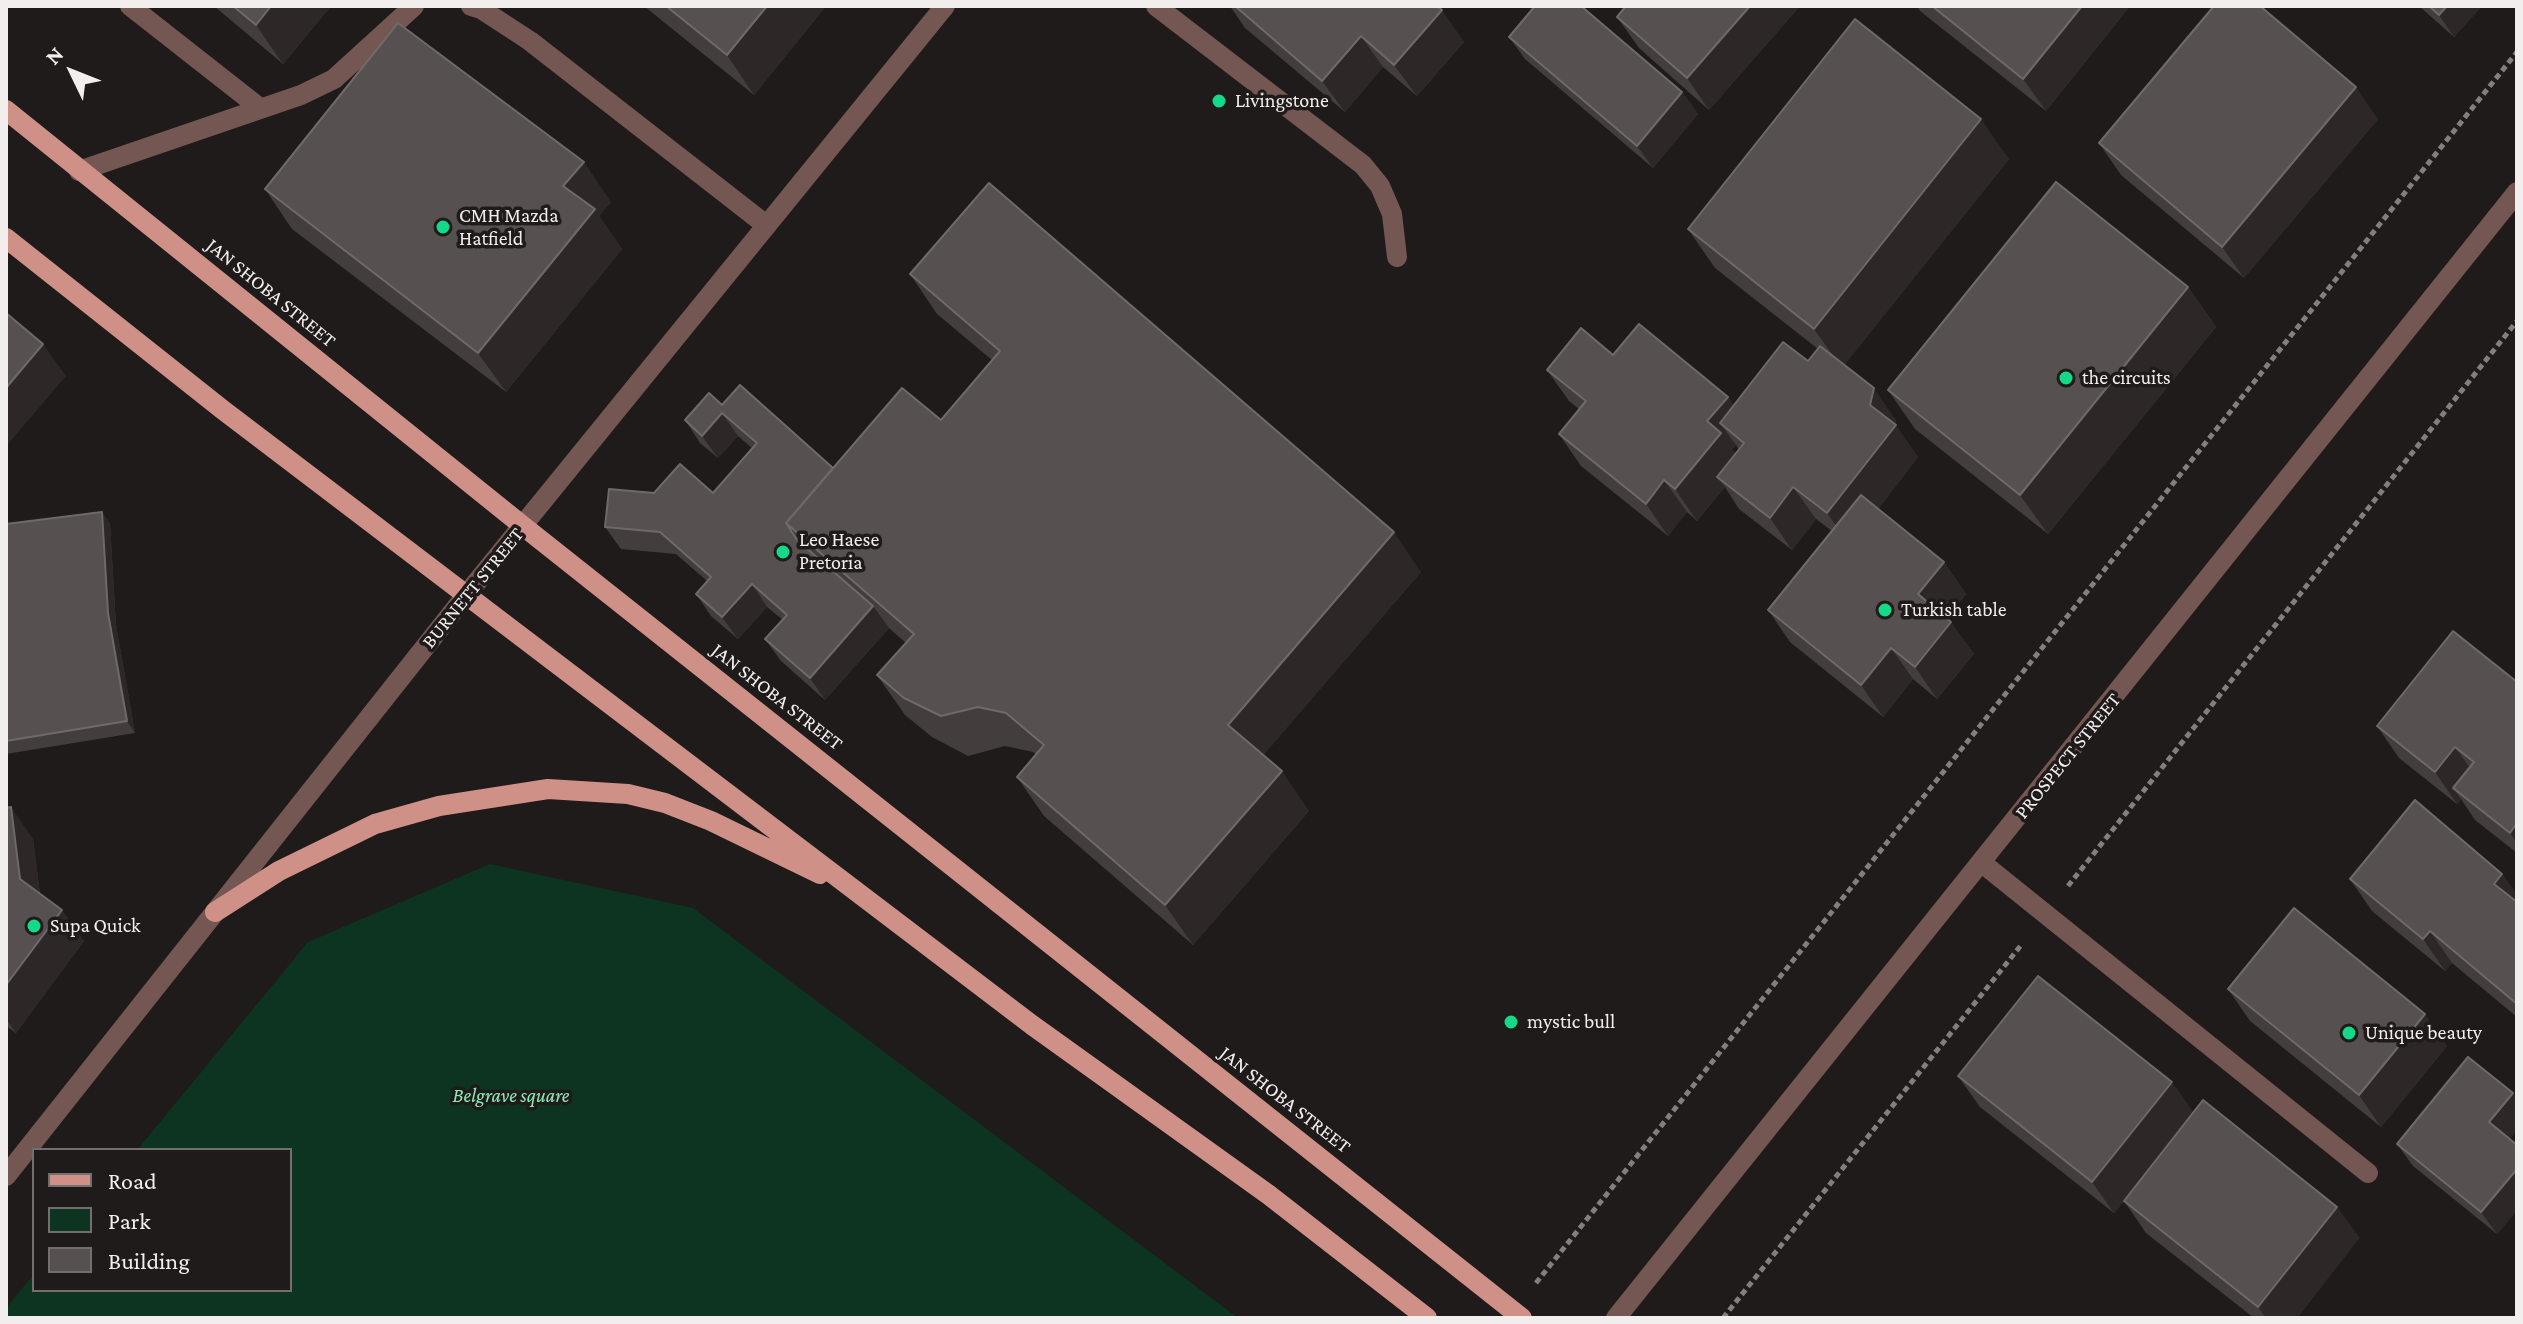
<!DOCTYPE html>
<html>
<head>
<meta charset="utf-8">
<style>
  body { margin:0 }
  #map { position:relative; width:2523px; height:1324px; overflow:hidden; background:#1f1b1a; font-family:"Crimson Pro",serif }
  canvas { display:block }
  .frame { position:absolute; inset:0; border:8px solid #f2eeee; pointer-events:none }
  .legend { position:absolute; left:32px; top:1148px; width:260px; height:144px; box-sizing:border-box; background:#1f1b1a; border:2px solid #736f6f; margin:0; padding:10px 14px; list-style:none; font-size:24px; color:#f2eeee }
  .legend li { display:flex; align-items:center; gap:16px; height:40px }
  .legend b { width:40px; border:2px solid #736f6f }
  .north { position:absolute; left:32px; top:32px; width:80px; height:80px; -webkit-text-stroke:6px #1f1b1a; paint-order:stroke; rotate:313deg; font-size:22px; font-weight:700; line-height:32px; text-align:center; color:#f2eeee }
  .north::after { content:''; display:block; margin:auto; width:28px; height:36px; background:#f2eeee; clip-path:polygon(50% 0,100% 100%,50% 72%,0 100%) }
</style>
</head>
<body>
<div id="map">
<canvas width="2523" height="1324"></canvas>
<div class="frame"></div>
<ul class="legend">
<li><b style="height:10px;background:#cf9088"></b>Road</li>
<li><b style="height:22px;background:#0c3420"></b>Park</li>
<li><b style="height:22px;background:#565150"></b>Building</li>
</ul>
<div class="north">N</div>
</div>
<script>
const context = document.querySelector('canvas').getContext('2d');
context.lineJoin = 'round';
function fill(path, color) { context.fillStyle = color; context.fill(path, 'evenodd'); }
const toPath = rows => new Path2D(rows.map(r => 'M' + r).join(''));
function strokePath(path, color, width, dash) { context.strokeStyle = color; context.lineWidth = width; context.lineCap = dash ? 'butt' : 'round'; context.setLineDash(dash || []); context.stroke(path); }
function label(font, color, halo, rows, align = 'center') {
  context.font = font + ' "Crimson Pro",serif'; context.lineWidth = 7; context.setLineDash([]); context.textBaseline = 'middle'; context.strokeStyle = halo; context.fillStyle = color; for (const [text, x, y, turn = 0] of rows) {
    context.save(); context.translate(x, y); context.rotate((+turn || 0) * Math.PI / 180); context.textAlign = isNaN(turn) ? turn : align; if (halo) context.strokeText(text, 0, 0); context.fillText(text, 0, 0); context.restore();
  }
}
const green = toPath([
  [490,864,693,908,1238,1318,6,1318,6,1308,34,1274,34,1290,290,1290,290,1150,137,1150,308,942]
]);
const path = toPath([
  [2068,886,2517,321],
  [1536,1283,2517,52],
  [1723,1318,2022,944]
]);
const minor = toPath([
  [130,6,260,108],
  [471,6,481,9,530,41,766,225],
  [1156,6,1363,165,1380,186,1392,214,1397,257],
  [79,171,301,95,334,79,414,6],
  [1982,863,2368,1173],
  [6,1176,467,594,945,6],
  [1616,1318,2517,192]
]);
const major = toPath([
  [6,110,523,526,1522,1318],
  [6,238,223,410,1032,1025,1269,1195,1427,1318],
  [215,912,279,871,375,824,439,806,548,789,628,794,665,803,711,821,820,874]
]);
const wall = toPath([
  [214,6,331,6,283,64],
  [644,6,826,6,754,95],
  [1230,6,1437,6,1464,42,1417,96,1383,67,1345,112,1245,28],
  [1626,6,1800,6,1709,110,1639,48,1617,17],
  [1917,6,2130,6,2046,111,1920,11],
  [2419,6,2482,6,2454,37],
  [1509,37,1682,92,1698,114,1653,168,1525,59],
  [2378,119,2244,278,2121,175,2099,143],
  [2009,159,1844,365,1896,420,1895,425,1918,457,1878,509,1944,562,1966,594,1947,618,1974,654,1937,699,1913,679,1883,717,1790,642,1768,610,1832,531,1816,519,1792,550,1739,509,1725,487,1697,521,1687,512,1668,536,1581,466,1559,434,1579,409,1569,401,1547,370,1613,355,1728,397,1734,406,1808,361,1818,349,1715,268,1688,229],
  [1736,445,1739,450,1735,454,1732,449],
  [265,189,611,202,599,216,622,249,506,392,292,229],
  [910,274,1421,572,1263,755,1309,811,1193,945,1044,816,1017,777,1036,755,1033,752,1005,746,968,756,932,737,905,715,877,675,906,643,889,628,825,700,781,661,765,639,783,620,767,607,738,639,711,616,696,594,707,581,676,554,621,549,605,527,654,493,713,493,752,448,738,436,718,458,700,443,685,420,722,405,833,468,941,420,992,360,937,314],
  [2188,287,2216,327,2048,534,1915,429,1888,390],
  [110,523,116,625,135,733,6,754,6,524],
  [2517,682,2517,853,2475,820,2461,799,2457,804,2399,758,2377,726],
  [6,808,33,839,40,894,84,941,16,1033,6,1026],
  [2502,874,2517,895,2517,1017,2452,963,2445,971,2372,911,2350,879],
  [2228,989,2447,1046,2381,1127,2250,1021],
  [1958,1076,2193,1112,2337,1207,2359,1238,2297,1318,2254,1318,2146,1233,2124,1201,2114,1213,1980,1107],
  [2513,1093,2517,1099,2517,1130,2509,1139,2517,1145,2517,1210,2497,1234,2413,1166,2397,1144]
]);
const shadedWall = toPath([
  [271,6,331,6,283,64,256,25],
  [767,6,826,6,754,95,727,55],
  [1750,6,1800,6,1709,110,1687,78],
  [2082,6,2130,6,2046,111,2023,79],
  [2447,6,2482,6,2454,37,2439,15],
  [1442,10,1464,42,1417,96,1394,65],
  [1361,36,1383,67,1345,112,1322,81],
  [2356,87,2378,119,2244,278,2222,247],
  [1682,92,1698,114,1653,168,1637,146],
  [1981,119,2009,159,1842,368,1814,329],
  [584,162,611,202,599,216,622,249,506,392,478,353,563,186],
  [2188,287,2216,327,2048,534,2020,495],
  [43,344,66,376,8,444,6,442,6,388],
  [1874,388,1896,420,1895,426,1896,425,1918,457,1850,545,1827,513,1870,405],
  [1728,397,1750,428,1720,423,1736,445,1732,449,1743,465,1717,477,1725,487,1697,521,1675,489,1707,421],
  [722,413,738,436,718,458,702,436],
  [1664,480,1687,512,1668,536,1646,504],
  [1793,487,1816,519,1792,550,1770,518],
  [102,512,110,523,116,625,135,733,127,721,108,613],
  [1394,532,1421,572,1256,764,1228,725],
  [1944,562,1966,594,1940,626,1918,594],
  [752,584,767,607,738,639,722,617],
  [873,606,889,628,825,700,810,678],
  [1951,622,1974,654,1937,699,1915,667],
  [1891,648,1913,679,1883,717,1861,685],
  [2455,747,2477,778,2453,788,2461,799,2457,804,2435,772],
  [1282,771,1309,811,1193,945,1165,905],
  [11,807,33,839,42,911,20,879],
  [2517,823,2517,843,2510,833],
  [2502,874,2517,895,2517,915,2494,884],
  [62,910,84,941,16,1033,6,1019,6,985],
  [2430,931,2452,963,2445,971,2423,939],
  [2425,1014,2447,1046,2381,1127,2359,1095],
  [2172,1082,2194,1113,2114,1213,2092,1182],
  [2513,1093,2517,1099,2517,1130,2505,1145,2489,1122],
  [2517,1169,2517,1210,2497,1234,2481,1212],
  [2337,1207,2359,1238,2297,1318,2266,1318,2258,1307]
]);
const building = toPath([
  [233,6,271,6,256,25,233,6],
  [666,6,767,6,727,55,666,6],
  [1235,6,1437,6,1442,10,1394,65,1361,36,1322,81,1235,6],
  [1535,6,1581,6,1682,92,1637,146,1509,37,1535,6],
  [1626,6,1750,6,1687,78,1617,17,1626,6],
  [1932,6,2082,6,2023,79,1932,6],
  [2214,6,2260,6,2356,87,2222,247,2099,143,2214,6],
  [2429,6,2447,6,2439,15,2429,6],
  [1855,19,1981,119,1814,329,1688,229,1855,19],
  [398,23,584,162,563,186,595,209,478,353,265,189,398,23],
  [2056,182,2188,287,2020,495,1888,390,2056,182],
  [989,183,1394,532,1228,725,1282,771,1165,905,1017,777,1044,745,1006,713,978,707,941,716,904,698,877,675,914,634,786,523,902,388,941,420,1000,351,910,274,989,183],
  [6,313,43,344,6,388,6,313],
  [1639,324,1728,397,1707,421,1721,433,1675,489,1664,480,1646,504,1559,434,1586,401,1547,370,1581,328,1613,355,1639,324],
  [1783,342,1808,361,1820,346,1874,388,1870,405,1896,425,1827,513,1793,487,1770,518,1717,477,1744,443,1720,423,1783,342],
  [740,385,833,468,786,523,797,540,873,606,810,678,765,639,787,615,752,584,722,617,696,594,711,577,660,532,605,527,609,489,654,493,680,464,713,493,757,443,722,413,702,436,685,420,709,393,722,405,740,385],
  [1861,495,1944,562,1918,594,1951,622,1915,667,1891,648,1861,685,1768,610,1861,495],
  [102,512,108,613,127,721,6,741,6,524,102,512],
  [2453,631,2517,682,2517,823,2510,833,2453,788,2474,762,2455,747,2435,772,2377,726,2453,631],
  [2415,800,2502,874,2494,884,2517,902,2517,1004,2430,931,2423,939,2350,879,2415,800],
  [11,807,20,879,62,910,6,985,6,808,11,807],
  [2294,908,2425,1014,2359,1095,2228,989,2294,908],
  [2038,976,2172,1082,2092,1182,1958,1076,2038,976],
  [2468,1057,2513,1093,2489,1122,2517,1145,2517,1169,2481,1212,2397,1144,2468,1057],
  [2203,1100,2337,1207,2258,1307,2124,1201,2203,1100]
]);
const markers = [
  [1219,101,8,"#14d989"],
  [443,227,8,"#14d989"],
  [2066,378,8,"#14d989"],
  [783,552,8,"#14d989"],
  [1885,610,8,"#14d989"],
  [34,926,8,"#14d989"],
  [1511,1022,8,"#14d989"],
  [2349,1033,8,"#14d989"]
];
const poiNames = [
  ["Livingstone",1235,101],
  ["CMH Mazda",459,216],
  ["Hatfield",459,239],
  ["the circuits",2082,378],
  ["Leo Haese",799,540],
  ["Pretoria",799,563],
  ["Turkish table",1901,610],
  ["Supa Quick",50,926],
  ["mystic bull",1527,1022],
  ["Unique beauty",2365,1033]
];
const streetNames = [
  ["JAN SHOBA STREET",271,293,39],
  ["BURNETT STREET",473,588,-51],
  ["JAN SHOBA STREET",777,697,38],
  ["PROSPECT STREET",2068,756,-51],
  ["JAN SHOBA STREET",1285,1100,38]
];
const parkNames = [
  ["Belgrave square",511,1096]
];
fill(green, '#0c3420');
strokePath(path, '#837f7e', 5, [6, 4]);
strokePath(minor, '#745652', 20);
strokePath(major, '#cf9088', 20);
fill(wall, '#433e3d');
fill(shadedWall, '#2d2827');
fill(building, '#565150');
strokePath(building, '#6e6a69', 2);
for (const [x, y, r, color] of markers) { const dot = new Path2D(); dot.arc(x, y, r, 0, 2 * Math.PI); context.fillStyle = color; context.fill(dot); strokePath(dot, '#1f1b1a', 3); }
label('20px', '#f2eeee', '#1f1b1a', poiNames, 'left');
label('20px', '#f2eeee', '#1f1b1a', streetNames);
label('italic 20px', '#8aecb5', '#1f1b1a', parkNames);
</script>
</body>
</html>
